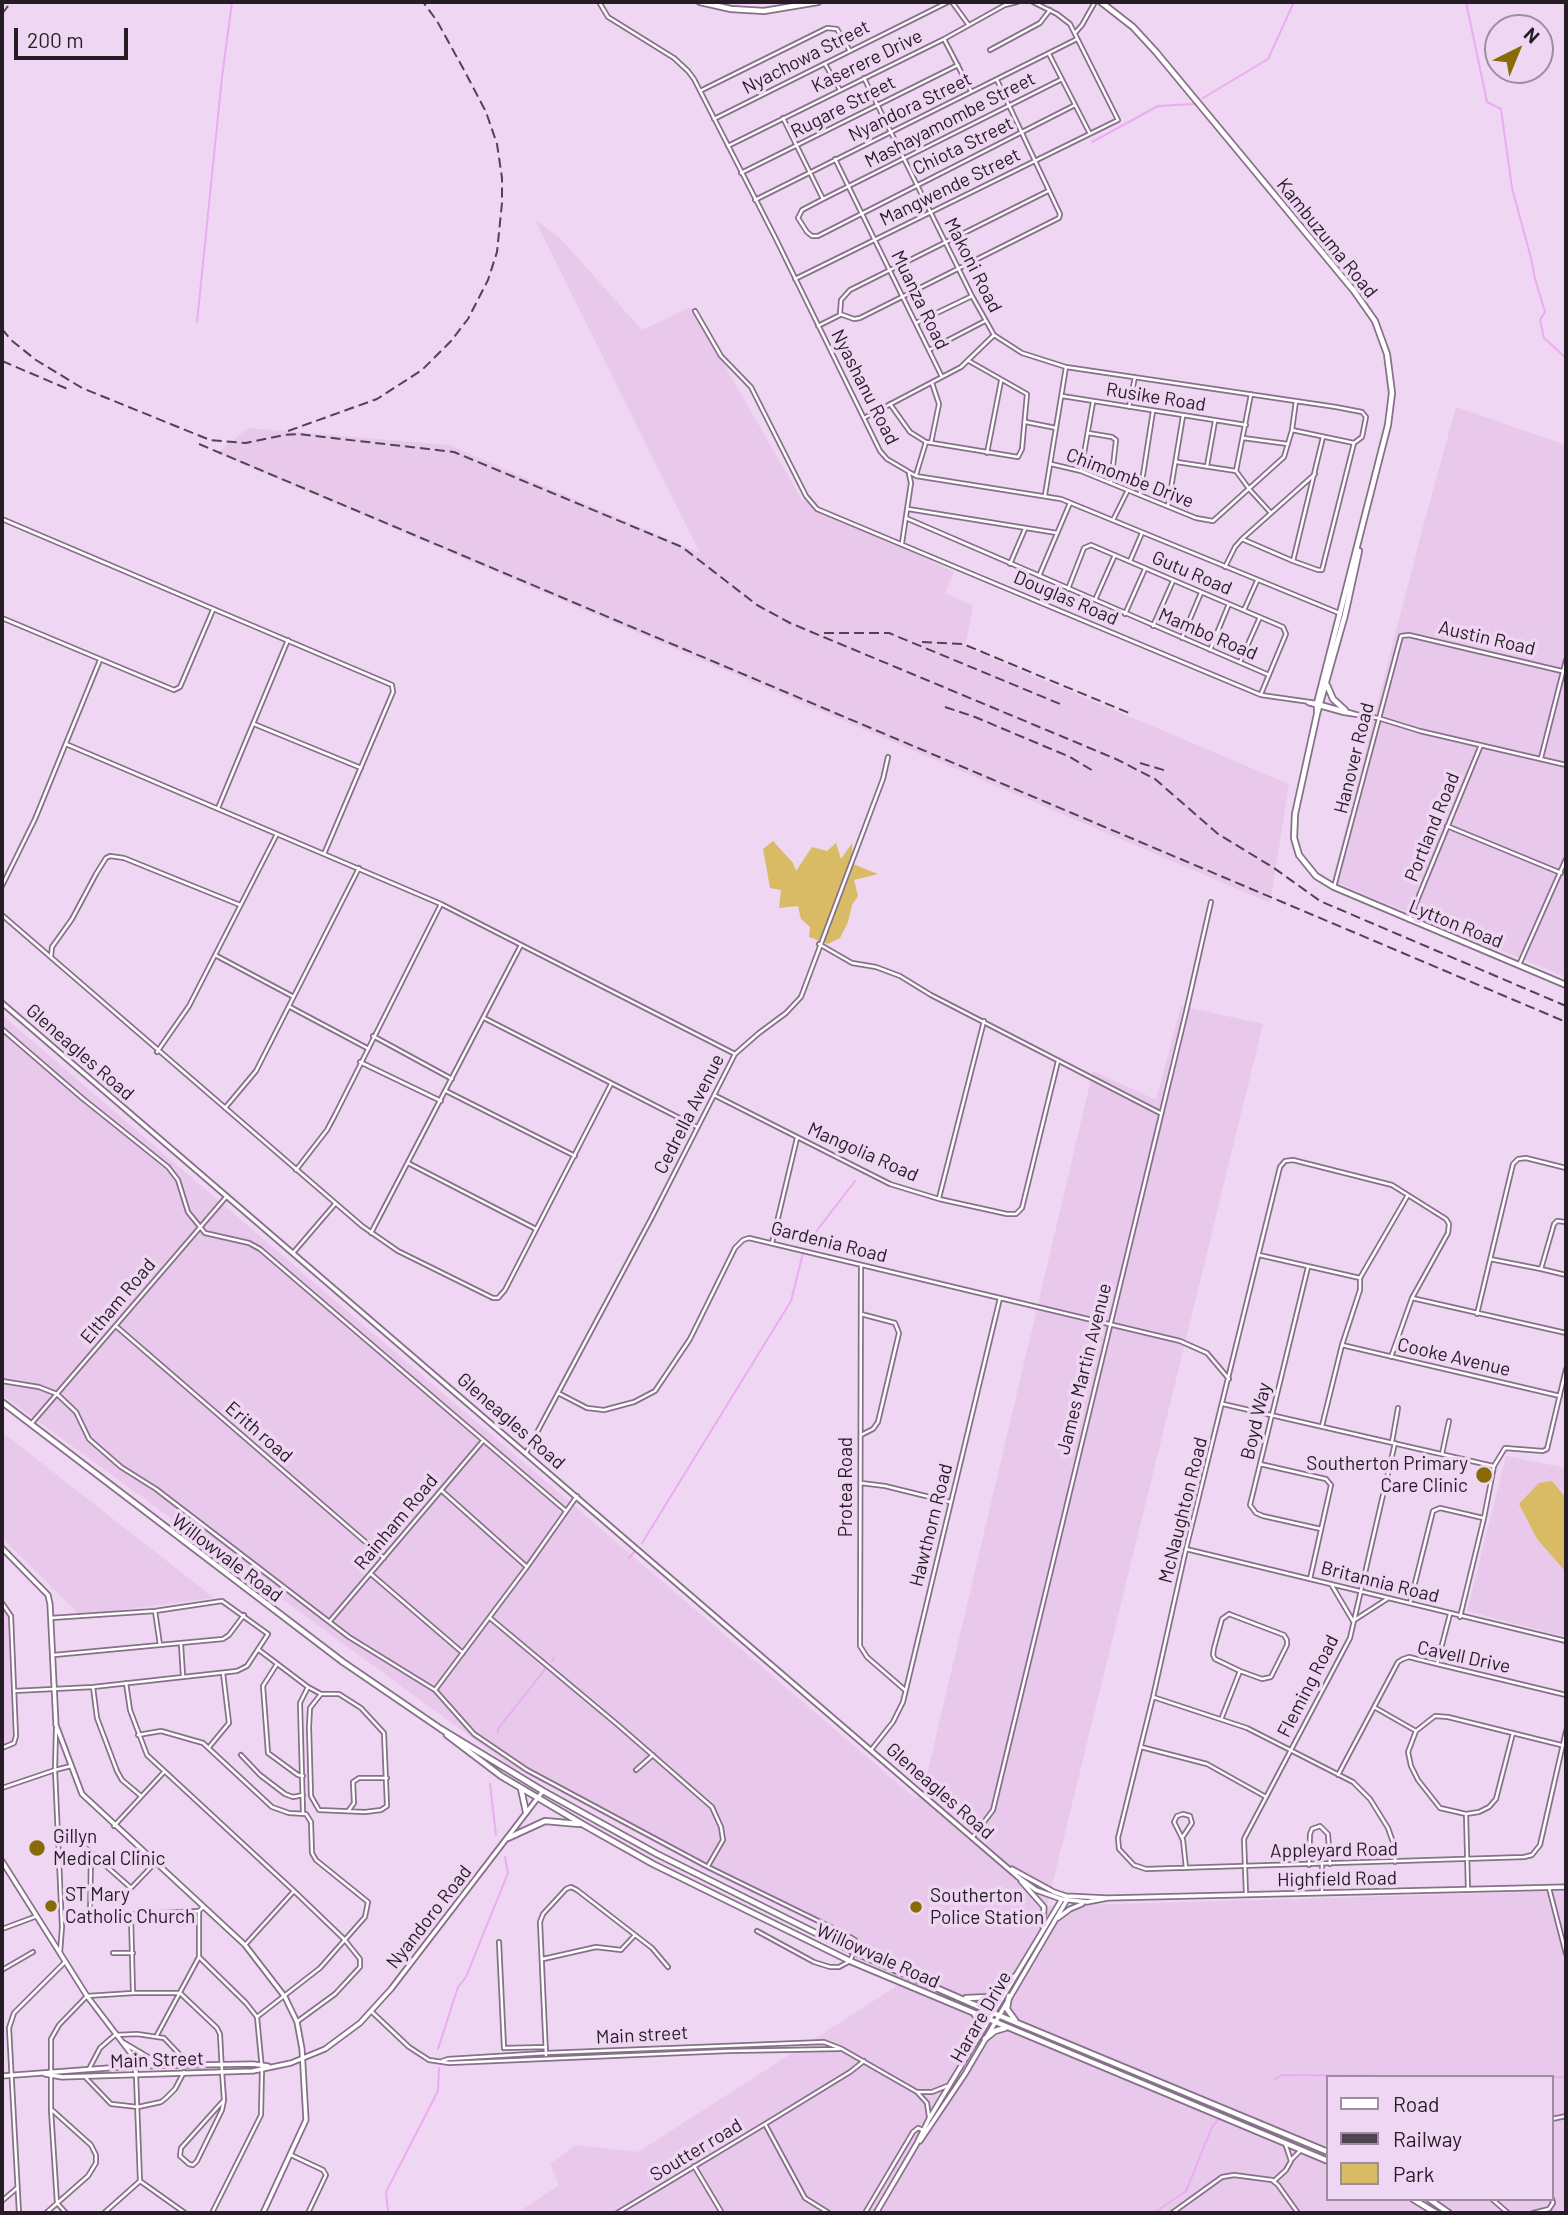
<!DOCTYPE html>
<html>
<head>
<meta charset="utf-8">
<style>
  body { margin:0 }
  #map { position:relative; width:1568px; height:2215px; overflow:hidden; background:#efd6f2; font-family:Barlow,sans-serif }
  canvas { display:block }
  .frame { position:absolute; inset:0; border:4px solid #251c26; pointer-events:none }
  .legend { position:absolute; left:1326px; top:2075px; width:228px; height:126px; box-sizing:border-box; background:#efd6f2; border:2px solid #9e8ca0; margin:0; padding:9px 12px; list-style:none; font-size:21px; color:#251c26 }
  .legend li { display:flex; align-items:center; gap:14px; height:35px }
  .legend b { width:35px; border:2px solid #9e8ca0 }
  .north { position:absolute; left:1484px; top:14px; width:70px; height:70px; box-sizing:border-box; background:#efd6f2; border:2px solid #9e8ca0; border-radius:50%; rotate:43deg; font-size:19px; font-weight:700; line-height:28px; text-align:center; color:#251c26 }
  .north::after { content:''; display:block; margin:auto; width:24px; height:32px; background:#876b07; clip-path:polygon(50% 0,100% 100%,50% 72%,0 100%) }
  .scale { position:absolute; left:14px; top:28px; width:114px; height:32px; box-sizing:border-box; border:4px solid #251c26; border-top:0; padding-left:9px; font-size:21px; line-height:24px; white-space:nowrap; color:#251c26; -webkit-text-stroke:5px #efd6f2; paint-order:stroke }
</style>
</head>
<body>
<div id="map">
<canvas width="1568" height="2215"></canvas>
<div class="frame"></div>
<ul class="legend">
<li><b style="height:9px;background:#fff"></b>Road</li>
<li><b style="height:9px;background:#504452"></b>Railway</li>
<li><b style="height:19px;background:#d9bb66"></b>Park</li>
</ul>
<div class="north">N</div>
<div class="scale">200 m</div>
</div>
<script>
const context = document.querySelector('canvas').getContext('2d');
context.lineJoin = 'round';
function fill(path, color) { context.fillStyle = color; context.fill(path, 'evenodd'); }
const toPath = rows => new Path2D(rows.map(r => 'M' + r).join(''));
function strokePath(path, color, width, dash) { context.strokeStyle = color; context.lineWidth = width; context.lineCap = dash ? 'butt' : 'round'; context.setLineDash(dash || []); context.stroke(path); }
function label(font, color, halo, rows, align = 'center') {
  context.font = font + ' Barlow,sans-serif'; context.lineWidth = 7; context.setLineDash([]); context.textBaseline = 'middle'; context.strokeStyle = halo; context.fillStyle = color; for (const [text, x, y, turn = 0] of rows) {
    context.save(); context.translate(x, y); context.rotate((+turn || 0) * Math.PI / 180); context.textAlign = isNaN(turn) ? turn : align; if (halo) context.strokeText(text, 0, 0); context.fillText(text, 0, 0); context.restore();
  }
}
const built = toPath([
  [535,220,559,237,642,330,691,307,802,500,954,572,945,593,973,606,965,647,1289,784,1270,903,217,453,248,428,449,445,700,553],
  [1456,407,1566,445,1566,977,1332,881,1421,534],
  [1181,1006,1263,1024,1047,1906,1566,1891,1566,2213,517,2213,559,2185,550,2164,575,2145,638,2152,917,1973,715,1875,508,1764,2,1395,2,1015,916,1799,924,1787,1093,1071,1156,1100],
  [1328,2077,1552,2077,1552,2199,1328,2199],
  [2,1432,214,1598,80,1615,2,1538],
  [1506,1456,1566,1468,1566,1637,1467,1611],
  [2,1607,8,1613,15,1741,2,1746]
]);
const green = toPath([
  [773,841,793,863,796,871,812,847,827,851,836,843,841,859,852,843,853,864,878,874,854,880,858,896,852,905,848,922,840,938,828,944,809,937,810,927,801,919,798,906,779,908,781,890,770,888,763,849],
  [1552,1481,1566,1498,1566,1572,1537,1539,1519,1504,1539,1483]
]);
const stream = toPath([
  [1466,2,1487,102,1501,109,1512,188,1531,258,1535,279,1545,312,1540,320,1544,338,1566,358],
  [1203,98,1268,59,1294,2],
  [1092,142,1158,106,1194,104],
  [197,322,222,77,232,2],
  [805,1246,855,1181],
  [642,1543,791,1301,803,1253],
  [629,1558,634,1552],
  [552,1661,554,1658],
  [498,1733,498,1729,546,1668],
  [490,1784,496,1835],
  [438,2049,458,1987,466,1977,508,1873,505,1857],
  [1552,2077,1566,2077],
  [1275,2079,1282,2075,1486,2077],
  [388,2213,386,2192,438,2091,439,2068],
  [1154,2213,1186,2191,1212,2127,1218,2120]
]);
const minor = toPath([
  [599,2,608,17,674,58,688,71,694,79,775,237,880,451,887,459,916,476,1061,499,1339,613],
  [952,2,968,24],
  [1075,33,1082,25,1095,2],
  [944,39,971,91],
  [990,50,1040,23,1050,10],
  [1049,54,1089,132],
  [825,64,840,90],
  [864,78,972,296,994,335,1022,353,1066,367,1336,407,1362,412,1366,417,1362,437,1354,443,1292,430],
  [1062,79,823,199,802,210,798,218,807,232,812,236,818,236,1075,105],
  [700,91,827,28,837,29,850,51],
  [783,118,823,199],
  [714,119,948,2],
  [728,146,944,39,1005,5,1017,2],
  [835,159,942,377],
  [741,173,958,65],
  [755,200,1077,39],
  [795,279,1118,120,1070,24,1057,14,1033,2],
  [695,311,721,356,751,387,806,496,817,509,1261,695,1317,703,1359,715],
  [840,314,854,319,860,318,1059,218,1060,214,997,80],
  [840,314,841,300,850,290,1048,191],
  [916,323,972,296],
  [818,326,840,315],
  [929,350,985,321],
  [1251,394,1236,471,1250,490,1271,513],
  [1062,396,1246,425],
  [890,404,910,432,926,442,1018,457,1022,449,1027,394,969,361],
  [1129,407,1135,377],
  [864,418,961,367,994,335],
  [1026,422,1056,428],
  [1088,433,1112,437,1116,440,1111,483],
  [1243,438,1288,444],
  [931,443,939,404,932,383],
  [987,453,1001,381],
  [1177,462,1236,471],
  [1051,464,1081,471,1196,518,1213,521,1284,457,1292,430,1296,401],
  [1207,466,1215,421],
  [1081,471,1093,402],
  [916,475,926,442],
  [1140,494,1153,411],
  [1045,495,1066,367],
  [1168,506,1183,416],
  [908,509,1057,533],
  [906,518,1269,675],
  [2,519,392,685,393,692,324,854],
  [1113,520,1127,492],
  [1242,539,1293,561,1318,570,1322,570,1354,443],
  [902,543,911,483,909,474],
  [1130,561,1142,533],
  [1293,561,1323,437],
  [1010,564,1025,529],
  [1225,567,1235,547,1242,539,1315,474],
  [1039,576,1070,503],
  [1068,589,1084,548,1091,545,1283,627,1286,634,1261,694],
  [1095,600,1115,555],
  [1244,610,1257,581],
  [1125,614,1145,569],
  [2,618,174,690,180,687,213,610],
  [1153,626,1173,581],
  [1182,638,1201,593],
  [1210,650,1229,604],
  [1240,662,1260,617],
  [1308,703,1344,713,1378,718,1420,731,1566,765],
  [254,724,361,768],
  [66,744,441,904,735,1054],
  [1541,758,1566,660],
  [218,808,288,640],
  [1447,826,1561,873],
  [2,886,35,819,100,660],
  [1334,887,1401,636,1409,635,1566,672],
  [2,915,362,1226,398,1251,493,1298,498,1298,505,1290,611,1084],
  [1409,920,1481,745],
  [819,944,852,963,876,967,900,976,931,995,1160,1113],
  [215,955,292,996],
  [51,957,52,947,72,919,96,874,106,858,110,856,124,858,240,905],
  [1519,965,1566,859],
  [290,1007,367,1048],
  [484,1018,697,1127],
  [2,1029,82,1098,168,1167,178,1180,188,1212,205,1233,249,1243,260,1249,566,1511],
  [373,1036,452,1079],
  [157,1052,189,1006,277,834],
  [360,1062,441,1101],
  [446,1091,575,1156],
  [714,1095,890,1184,939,1199,1007,1214,1016,1214,1022,1208,1058,1061],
  [225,1108,256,1071,359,868],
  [408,1163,536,1229],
  [296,1170,327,1130,335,1115,441,904],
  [939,1198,984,1021],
  [1566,1222,1557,1221,1554,1224,1541,1269,1566,1275],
  [371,1233,521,945],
  [772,1243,797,1138],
  [293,1253,335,1204],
  [1259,1255,1360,1278],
  [1490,1259,1541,1269],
  [861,1265,860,1646,867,1657,905,1690],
  [1308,1267,1250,1505,1256,1513,1263,1516,1321,1529],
  [1412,1298,1566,1333],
  [1477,1314,1513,1164,1518,1159,1526,1158,1566,1168],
  [117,1327,384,1558],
  [1342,1345,1560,1396],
  [1391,1357,1412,1298,1448,1233,1449,1224,1446,1219,1392,1185,1293,1160,1285,1161,1280,1167,1186,1549,1153,1697,1118,1838,1119,1849,1134,1865,1146,1869,1524,1857,1532,1855,1540,1845,1566,1731],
  [2,1381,39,1387,57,1394,76,1412,89,1439,121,1467,156,1489,349,1637,435,1690,474,1734,527,1770,708,1867,847,1935,855,1940,857,1945,850,1961,839,1967,830,1967,814,1962,757,1931],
  [560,1394,587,1408,604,1410,634,1402,655,1391,690,1339,735,1248,743,1240,749,1238,1180,1341,1207,1353,1229,1379],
  [1223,1404,1493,1466],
  [31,1424,227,1196],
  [1322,1426,1342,1345,1360,1290,1360,1278,1408,1195],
  [861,1435,873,1429,878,1422,899,1333,895,1323,861,1314],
  [1392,1442,1398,1408],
  [526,1453,652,1217,735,1054,759,1033,786,1013,801,997,883,779,888,757],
  [1442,1454,1449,1421],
  [1260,1464,1326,1479,1331,1485,1310,1579],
  [861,1483,885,1486,950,1502],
  [442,1491,527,1567],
  [1186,1549,1566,1641],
  [371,1574,463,1653],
  [1331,1584,1353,1621,1387,1599],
  [2,1603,11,1616,16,1736,14,1743,2,1748],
  [1410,1603,1433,1511,1440,1508,1483,1518],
  [155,1611,160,1645],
  [1229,1614,1284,1635,1287,1640,1287,1645,1271,1677,1262,1679,1240,1671,1215,1659,1213,1655,1214,1648,1222,1619,1229,1614],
  [1460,1617,1484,1518,1494,1466,1505,1448,1543,1451,1547,1449,1566,1369],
  [490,1618,618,1725,712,1807,721,1827,723,1840,708,1866],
  [330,1621,482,1442],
  [181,1644,183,1676],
  [259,1650,308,1687,300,1703,303,1812],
  [54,1655,223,1639,229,1635,244,1615],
  [277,1664,263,1686,268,1753,298,1775,303,1776],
  [1437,1664,1450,1614],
  [126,1683,130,1710,147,1755,294,1891,344,1939,360,1959,360,1967,335,1994,298,2021],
  [93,1687,97,1718,117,1771,122,1780,141,1796],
  [308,1687,321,1694,339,1694,361,1708,384,1733,387,1806,381,1810,365,1812,319,1810,311,1796,309,1727,310,1708,321,1694],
  [435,1690,527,1567,577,1496],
  [14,1691,93,1687,237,1671,247,1666,268,1634,222,1601,155,1611,51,1618],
  [1153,1697,1247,1728,1353,1782,1370,1799,1388,1828,1394,1845,1395,1862],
  [1374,1707,1416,1731],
  [1222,1717,1240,1671],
  [1513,1733,1496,1799,1489,1807,1479,1812,1466,1814,1440,1808,1418,1780,1411,1766,1408,1752,1416,1731,1435,1716,1448,1717,1561,1745],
  [138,1735,161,1731,203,1743,272,1807,289,1813,306,1814,311,1822,312,1853,316,1860,368,1902,365,1917,320,1968,257,2017],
  [210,1746,229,1723,223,1673],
  [1141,1747,1207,1764,1266,1797],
  [871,1750,893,1722,903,1702,1000,1298],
  [241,1755,260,1775,285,1794,293,1797,303,1795],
  [636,1770,653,1755],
  [1338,1775,1398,1662,1403,1659,1409,1657,1437,1664,1566,1695],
  [2,1788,55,1770,56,1729],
  [349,1810,354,1803,353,1782,359,1778,387,1778],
  [1466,1814,1468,1890],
  [114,1826,164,1772],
  [972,1838,993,1810,1186,1012,1211,902],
  [1182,1838,1192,1823,1190,1816,1183,1814,1177,1816,1174,1822,1183,1840,1186,1868],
  [59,1839,73,1839,78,1841,131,1888,155,1863],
  [1322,1864,1322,1892],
  [1309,1865,1310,1834,1312,1829,1320,1826,1328,1834,1330,1864],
  [1549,1888,1566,1954],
  [1246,1894,1244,1839,1350,1638,1395,1443],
  [131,1916,133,1993],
  [90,1917,91,1854],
  [62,1918,198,1911],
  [2,1929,37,1916],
  [499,1942,504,2048,546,2047],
  [245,1945,294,1891],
  [60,1953,62,1927,55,1770,71,1766],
  [113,1953,133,1953],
  [199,1957,246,2003,257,2017,262,2069,261,2115,212,2213],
  [543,1959,596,1947,621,1950,635,1935],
  [2,1970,33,1952],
  [372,2012,409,2047,429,2060,449,2063,728,2051,839,2049],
  [157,2035,199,1957,199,1911,203,1907],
  [546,2055,540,1922,543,1914,566,1889,571,1887,577,1890,652,1948,668,1967],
  [442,2061,448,2059,546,2053,824,2042,842,2049,917,2092,927,2103,929,2117],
  [89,2069,100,2048,108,2041,115,2035,137,2034,164,2038,182,2057,183,2064],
  [136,2075,140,2181,185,2213],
  [86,2078,111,2104,138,2107,161,2102,166,2098,175,2089,184,2072],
  [917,2092,932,2092,947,2086],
  [1552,2119,1566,2116],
  [765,2124,850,2072,864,2061],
  [291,2155,323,2170,326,2175,308,2213],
  [1291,2160,1301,2150],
  [694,2166,722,2213],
  [1274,2181,1286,2170,1291,2161,1285,2143],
  [1492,2199,1508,2213],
  [2,2201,17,2188],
  [19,2213,9,2028,14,2013,65,1962],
  [46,2213,88,2176,96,2163,96,2155,91,2145,52,2110],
  [66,2213,57,2203,51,2110,51,2039,59,2025,87,1996,133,1993,180,1993,217,2028,220,2034,222,2072,224,2100,222,2110,197,2161,193,2165,189,2164,180,2156,181,2148,224,2100],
  [104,2213,140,2181],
  [617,2213,765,2124,805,2198,829,2213],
  [865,2213,913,2132,918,2128,923,2130],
  [1172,2213,1222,2177,1234,2175,1272,2180,1278,2185,1298,2213],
  [1533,2213,1549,2209,1553,2203,1552,2199]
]);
const tertiary = toPath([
  [2,1003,1018,1877,1036,1890,1061,1899,1087,1902,1108,1898],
  [2,1548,48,1595,50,1604,56,1725,82,1794,245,1945,285,1997,297,2022,302,2049,306,2120,263,2213],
  [2,1861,87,1996,132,2055,136,2073],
  [1012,1869,1054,1892,1066,1896,1108,1898,1566,1887],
  [1021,1881,1044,1907,1043,1927],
  [1058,1918,1070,1909,1082,1904],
  [122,2042,149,2058,169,2064],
  [45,2074,62,2077,253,2071,291,2063,325,2049,360,2023,391,1989,543,1791],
  [2,2076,135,2066,253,2064,268,2066],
  [920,2141,965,2074,1067,1900],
  [876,2213,916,2145,929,2119,1062,1899]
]);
const secondary = toPath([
  [700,2,731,9,764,11,818,2],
  [1101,2,1133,27,1156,52,1354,291,1375,321,1387,354,1392,393,1388,425,1317,703,1317,714],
  [1359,551,1345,615,1317,714,1295,814,1294,838,1299,855,1316,876,1334,887,1566,985],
  [1327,685,1333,699,1345,710],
  [2,1402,343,1662,441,1729,543,1791,657,1854,854,1952,998,2015,1328,2152],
  [447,1735,501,1776,584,1825,653,1864,850,1961,1328,2161],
  [521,1789,526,1812],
  [508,1838,545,1821,579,1824],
  [1009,1996,1007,2009,1015,2020],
  [966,1998,990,1997,1014,1977],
  [975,2015,980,2024,980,2034],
  [985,2039,995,2031,1005,2028],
  [1413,2199,1436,2213],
  [1429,2199,1449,2213]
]);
const rail = toPath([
  [2,14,11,2],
  [2,329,11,340,36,360,82,388,210,440,246,443,284,435,298,434,454,452,682,547,757,605,790,623,1116,759,1155,779,1218,834,1274,868,1320,901,1566,1006],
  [2,361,70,390],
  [288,431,377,399,422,370,451,341,468,319,488,280,497,252,502,203,502,178,497,144,486,112,464,70,437,21,423,2],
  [199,444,1566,1022],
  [824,633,889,633,1060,704],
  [922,642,963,644,1129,713],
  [945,707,975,717,1070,757,1095,772],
  [1140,763,1167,771]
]);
const markers = [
  [1484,1475,9,"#876b07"],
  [37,1848,9,"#876b07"],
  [51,1906,7,"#876b07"],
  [916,1907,7,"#876b07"]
];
const streetNames = [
  ["Nyachowa Street",806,57,-27],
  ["Kaserere Drive",867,61,-26],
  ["Rugare Street",843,107,-27],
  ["Nyandora Street",910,107,-26],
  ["Mashayamombe Street",950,120,-27],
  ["Chiota Street",963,146,-26],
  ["Mangwende Street",950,187,-26],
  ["Kambuzuma Road",1327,238,51],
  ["Makoni Road",973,265,63],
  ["Muanza Road",920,300,64],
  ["Nyashanu Road",865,387,63],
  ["Rusike Road",1156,397,9],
  ["Chimombe Drive",1130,478,21],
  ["Gutu Road",1192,573,23],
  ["Douglas Road",1066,598,23],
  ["Mambo Road",1208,634,23],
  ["Austin Road",1487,638,13],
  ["Hanover Road",1354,758,-76],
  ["Portland Road",1432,827,-68],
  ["Lytton Road",1456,924,22],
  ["Gleneagles Road",80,1052,41],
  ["Cedrella Avenue",689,1114,-63],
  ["Mangolia Road",863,1152,24],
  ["Gardenia Road",829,1242,14],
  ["Eltham Road",118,1301,-50],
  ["Cooke Avenue",1454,1357,13],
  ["James Martin Avenue",1084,1369,-76],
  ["Gleneagles Road",511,1421,41],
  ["Boyd Way",1256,1421,-77],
  ["Erith road",259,1432,41],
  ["Protea Road",846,1487,-90],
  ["McNaughton Road",1183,1510,-76],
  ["Rainham Road",396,1522,-50],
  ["Hawthorn Road",931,1525,-76],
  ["Willowvale Road",227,1558,37],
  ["Britannia Road",1380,1582,14],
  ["Cavell Drive",1464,1657,12],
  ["Fleming Road",1308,1686,-63],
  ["Gleneagles Road",940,1791,41],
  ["Appleyard Road",1334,1850,-1],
  ["Highfield Road",1337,1879,-1],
  ["Nyandoro Road",429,1917,-52],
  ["Willowvale Road",878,1956,24],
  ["Harare Drive",981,2017,-60],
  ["Main street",642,2035,-3],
  ["Main Street",157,2060,-2],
  ["Soutter road",696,2150,-31]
];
const poiNames = [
  ["Southerton Primary",1468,1464,"right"],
  ["Care Clinic",1468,1486,"right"],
  ["Gillyn",53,1837],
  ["Medical Clinic",53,1859],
  ["ST Mary",65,1895],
  ["Catholic Church",65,1917],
  ["Southerton",930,1896],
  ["Police Station",930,1918]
];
fill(built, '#e8c9eb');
fill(green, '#d9bb66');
strokePath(stream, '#ebacf1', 2);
strokePath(minor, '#877089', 6);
strokePath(tertiary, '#877089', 7);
strokePath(secondary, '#877089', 8);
strokePath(minor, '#fff', 2.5);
strokePath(tertiary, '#fff', 3.5);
strokePath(secondary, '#fff', 4.5);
strokePath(rail, '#504452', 2, [10, 5]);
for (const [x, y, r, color] of markers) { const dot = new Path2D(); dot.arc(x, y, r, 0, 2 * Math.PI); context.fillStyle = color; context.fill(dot); strokePath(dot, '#efd6f2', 2.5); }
label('19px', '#251c26', '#efd6f2', streetNames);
label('19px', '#251c26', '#efd6f2', poiNames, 'left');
</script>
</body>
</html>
